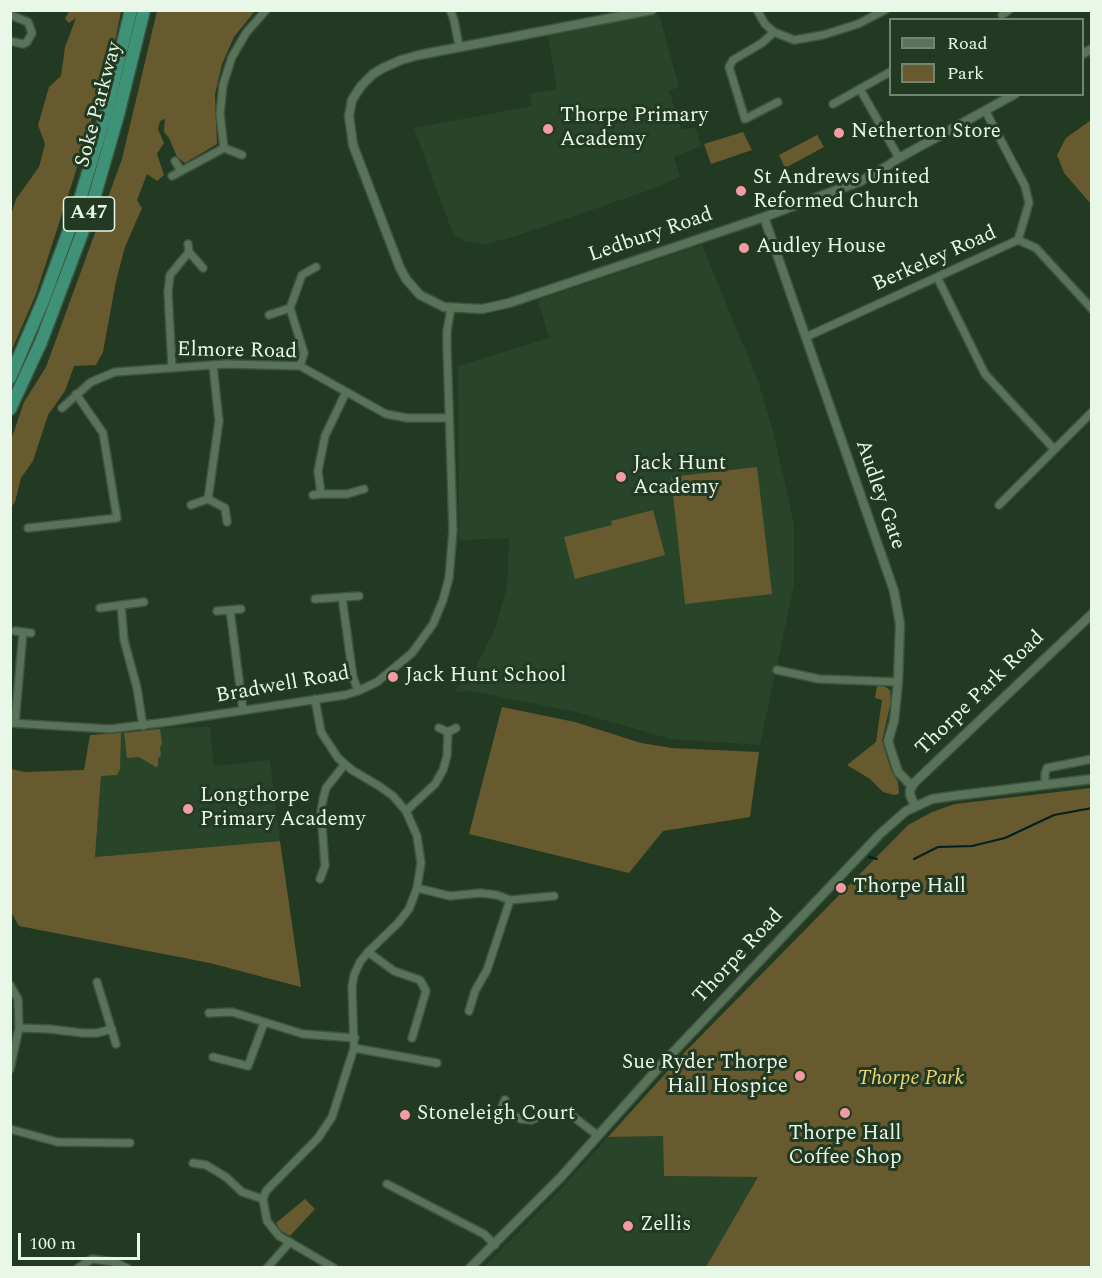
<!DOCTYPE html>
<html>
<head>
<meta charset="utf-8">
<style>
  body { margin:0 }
  #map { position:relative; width:1102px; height:1278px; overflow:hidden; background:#223922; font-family:Spectral,serif }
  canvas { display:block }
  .frame { position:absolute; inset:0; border:12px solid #e8f7e8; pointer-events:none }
  .legend { position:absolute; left:889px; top:18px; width:195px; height:78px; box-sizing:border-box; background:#223922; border:2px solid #718571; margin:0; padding:8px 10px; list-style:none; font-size:18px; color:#e8f7e8 }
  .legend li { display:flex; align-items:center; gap:12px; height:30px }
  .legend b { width:30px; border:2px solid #718571 }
  .scale { position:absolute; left:18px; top:1233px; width:122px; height:27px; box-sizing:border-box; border:3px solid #e8f7e8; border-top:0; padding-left:8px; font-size:18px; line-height:21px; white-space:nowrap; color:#e8f7e8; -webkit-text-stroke:4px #223922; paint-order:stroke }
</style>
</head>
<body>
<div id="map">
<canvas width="1102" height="1278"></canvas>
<div class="frame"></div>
<ul class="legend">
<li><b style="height:8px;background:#597359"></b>Road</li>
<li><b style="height:16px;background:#685a2f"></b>Park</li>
</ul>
<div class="scale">100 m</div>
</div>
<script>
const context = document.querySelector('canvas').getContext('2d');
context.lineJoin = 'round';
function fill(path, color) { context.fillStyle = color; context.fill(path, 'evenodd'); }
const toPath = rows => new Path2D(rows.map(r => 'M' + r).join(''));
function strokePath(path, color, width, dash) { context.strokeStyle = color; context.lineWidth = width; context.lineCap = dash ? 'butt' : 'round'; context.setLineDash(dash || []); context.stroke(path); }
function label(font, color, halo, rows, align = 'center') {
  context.font = font + ' Spectral,serif'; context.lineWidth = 6; context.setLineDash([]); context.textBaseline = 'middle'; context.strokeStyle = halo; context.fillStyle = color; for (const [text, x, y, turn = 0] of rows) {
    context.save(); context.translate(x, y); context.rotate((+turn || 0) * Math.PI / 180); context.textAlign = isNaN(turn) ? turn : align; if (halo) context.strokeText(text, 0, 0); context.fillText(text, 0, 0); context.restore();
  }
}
const built = toPath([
  [659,14,679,87,669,91,682,130,695,127,701,146,674,157,680,177,658,187,510,238,485,244,464,241,453,234,414,128,532,106,529,94,557,89,548,36],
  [702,245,758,381,773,431,794,523,794,585,760,745,671,739,576,712,472,691,453,692,472,675,495,629,507,586,509,538,459,540,458,366,549,338,538,300],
  [210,727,214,766,270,760,280,841,95,857,104,734,160,728],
  [663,1136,664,1176,759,1177,706,1267,485,1266,559,1191,608,1137]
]);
const green = toPath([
  [69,11,121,11,116,37,74,177,36,294,11,352,11,215,16,199,39,167,45,144,38,125,49,87,61,76,65,47,76,18,69,23,65,19],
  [157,11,255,11,234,37,222,64,215,94,217,144,185,163,177,157,169,138,164,132,165,119,160,121,158,129,164,143,157,154,164,175,157,181,147,174,137,200,142,208,125,247,116,281,103,352,96,365,74,366,65,391,48,415,33,461,21,478,15,502,11,507,11,440,24,402,46,367,122,159],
  [1091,120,1091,204,1064,173,1057,155,1066,138],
  [743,132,752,150,711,164,704,144],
  [817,135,824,147,785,168,779,155],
  [757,467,772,594,685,604,671,477],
  [653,510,665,555,575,579,564,537,612,525,611,521],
  [877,686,884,686,890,690,891,701,882,741,891,770,898,782,899,794,894,795,883,792,870,779,847,765,876,742,882,700,875,698],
  [502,707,575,722,641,743,672,748,759,752,750,817,663,831,629,873,469,834],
  [160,729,162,744,160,747,161,756,158,758,158,766,156,767,139,757,127,758,124,733],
  [121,733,120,769,117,775,101,776,95,857,280,841,301,987,210,963,19,926,11,912,11,769,25,772,84,770,90,735],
  [1091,788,1091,1267,706,1267,758,1177,664,1176,663,1136,608,1137,685,1052,908,825,932,812,955,804],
  [305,1199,315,1209,290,1236,281,1231,276,1223]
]);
const stream = toPath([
  [869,857,877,859],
  [914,859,938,847,972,846,1005,838,1054,815,1092,808]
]);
const minor = toPath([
  [450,10,454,20,459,46],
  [757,10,765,24,774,32,794,40,823,35,858,24,885,10],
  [10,15,28,22,32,33,27,42,23,44,10,41],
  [1002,15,1009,10],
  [774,32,762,43,733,60,729,67,745,119,778,102],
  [860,89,899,158],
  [833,104,890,72],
  [986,112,1025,186,1029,203,1018,240],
  [224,148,220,114,223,85,232,57,246,33,266,10],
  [224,148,242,155],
  [175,161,181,171],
  [172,176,224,148],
  [188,244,189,252,203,268],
  [937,277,985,374,1054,449],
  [269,315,290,308],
  [806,337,1018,240,1036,248,1092,309],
  [300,366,304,353,290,308,302,275,316,267],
  [172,367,168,292,170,275,189,252],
  [62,408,91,382,115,372,226,364,300,366,386,414,407,418,449,418],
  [321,494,318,471,325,436,346,392],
  [313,495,321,494,347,494,364,489],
  [208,499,219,421,213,366],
  [191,505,208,499,225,508,227,522],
  [999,505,1092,412],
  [28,528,117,518,103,433,76,394],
  [342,597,353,677,358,691],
  [315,599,359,596],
  [121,605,124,640,137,688,143,726],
  [100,608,144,602],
  [230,610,243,710],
  [217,611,241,609],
  [15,631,31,633],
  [777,670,819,679,898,682],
  [315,699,321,732,338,758,352,770,379,786,393,796,406,811,417,836,421,863,417,888,409,909,398,923,368,952,360,962,354,975,352,987,354,1048,332,1117,318,1138,266,1191,263,1199,267,1221,279,1236,334,1268],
  [10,723,110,729,167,722,345,695,358,691,377,682,412,653,433,624,443,600,449,578,453,530,447,347,447,331,451,308],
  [15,723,23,632],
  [439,728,448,732,456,728],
  [1045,785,1045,774,1047,768,1092,759],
  [406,811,435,784,443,770,447,756,448,732],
  [320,879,325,866,321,812,323,799,326,788,345,764],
  [417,888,450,896,480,893,497,895,510,900,554,896],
  [368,952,394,971,420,980,426,991,412,1038],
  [97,982,116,1044],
  [10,985,18,999,19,1028,10,1069],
  [469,1011,475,991,487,970,510,900],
  [209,1013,232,1012,303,1034,355,1038],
  [19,1028,49,1029,83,1033,97,1033,112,1029],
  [354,1048,437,1063],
  [213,1057,248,1066,264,1023],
  [501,1110,521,1119,531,1120,551,1112,560,1111,570,1114,597,1135],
  [497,1119,505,1100],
  [10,1129,57,1142,130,1143],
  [193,1163,206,1165,226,1177,242,1192,263,1199],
  [387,1184,484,1234,495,1245],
  [78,1268,92,1259,114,1262,127,1268],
  [267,1268,290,1242]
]);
const tertiary = toPath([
  [652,10,419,55,401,60,383,68,373,74,361,86,352,100,349,116,353,145,400,268,406,279,420,295,444,307,482,309,509,303,563,285,764,217,861,181,884,168,899,158,1015,94],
  [1082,54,1092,49],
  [764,217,894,591,900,624,898,682,894,721,888,741,898,772,912,786],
  [915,806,910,795,910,790,914,783,1092,614],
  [470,1268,561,1177,662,1064,880,834,906,811,932,799,953,796,1092,779]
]);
const trunk = toPath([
  [10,378,43,301,78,206,106,113,131,10],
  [10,409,41,342,90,212,118,115,144,10]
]);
const markers = [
  [548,129,6,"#f49aa2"],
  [839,133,6,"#f49aa2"],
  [741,191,6,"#f49aa2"],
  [744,248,6,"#f49aa2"],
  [621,477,6,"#f49aa2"],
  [393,677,6,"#f49aa2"],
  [188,809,6,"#f49aa2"],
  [841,888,6,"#f49aa2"],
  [800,1076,6,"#f49aa2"],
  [845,1113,6,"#f49aa2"],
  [405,1115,6,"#f49aa2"],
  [628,1226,6,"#f49aa2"]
];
const shields = [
  [89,214,51]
];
const shieldNames = [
  ["A47",89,214]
];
const streetNames = [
  ["Soke Parkway",100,105,-75],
  ["Ledbury Road",651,236,-19],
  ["Berkeley Road",935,260,-24],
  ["Elmore Road",237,352,1],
  ["Audley Gate",879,495,71],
  ["Bradwell Road",283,686,-10],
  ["Thorpe Park Road",981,694,-44],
  ["Thorpe Road",739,957,-47]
];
const poiNames = [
  ["Thorpe Primary",560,117],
  ["Academy",560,141],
  ["Netherton Store",851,133],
  ["St Andrews United",753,179],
  ["Reformed Church",753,203],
  ["Audley House",756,248],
  ["Jack Hunt",633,465],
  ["Academy",633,489],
  ["Jack Hunt School",405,677],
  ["Longthorpe",200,797],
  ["Primary Academy",200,821],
  ["Thorpe Hall",853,888],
  ["Sue Ryder Thorpe",788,1064,"right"],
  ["Hall Hospice",788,1088,"right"],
  ["Stoneleigh Court",417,1115],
  ["Thorpe Hall",845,1135,"center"],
  ["Coffee Shop",845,1159,"center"],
  ["Zellis",640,1226]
];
const parkNames = [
  ["Thorpe Park",911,1080]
];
fill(built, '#284529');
fill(green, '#685a2f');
strokePath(stream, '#012021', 2);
strokePath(minor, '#3f5440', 10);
strokePath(tertiary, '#3f5440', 11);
strokePath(trunk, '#3f5440', 15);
strokePath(minor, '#597359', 7);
strokePath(tertiary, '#597359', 8);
strokePath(trunk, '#3e9278', 12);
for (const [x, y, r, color] of markers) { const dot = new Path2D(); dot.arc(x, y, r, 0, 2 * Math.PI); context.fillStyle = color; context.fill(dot); strokePath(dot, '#223922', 2); }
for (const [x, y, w] of shields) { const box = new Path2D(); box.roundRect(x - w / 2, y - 17, w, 34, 4.5); context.fillStyle = '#223922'; context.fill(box); strokePath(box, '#e8f7e8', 1.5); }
label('bold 20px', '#e8f7e8', null, shieldNames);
label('21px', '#e8f7e8', '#223922', streetNames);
label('21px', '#e8f7e8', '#223922', poiNames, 'left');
label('italic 21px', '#f1d373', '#223922', parkNames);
</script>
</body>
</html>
